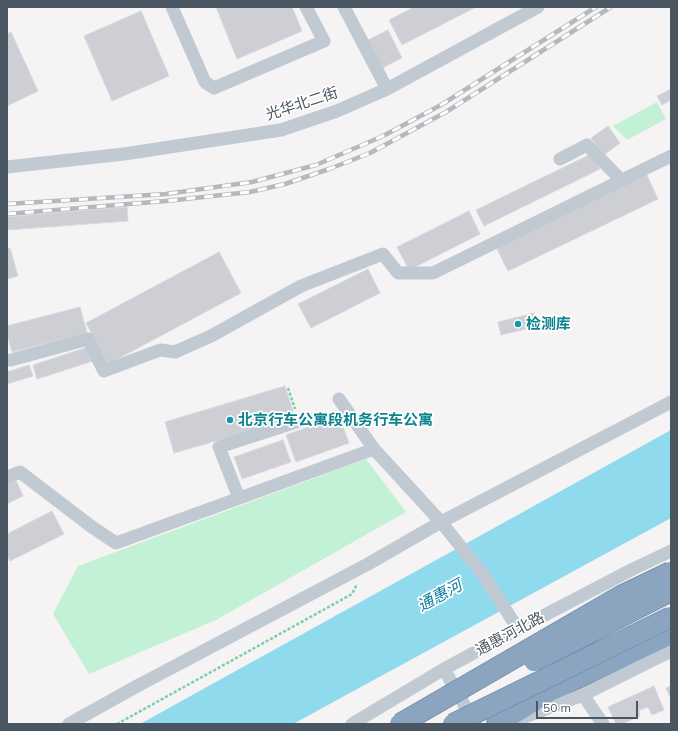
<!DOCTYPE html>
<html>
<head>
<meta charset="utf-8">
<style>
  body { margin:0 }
  #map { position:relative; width:678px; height:731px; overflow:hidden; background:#f5f3f3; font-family:Mulish,sans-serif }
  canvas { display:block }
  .frame { position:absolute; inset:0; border:8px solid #4a5661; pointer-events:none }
  .scale { position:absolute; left:536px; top:701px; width:102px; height:18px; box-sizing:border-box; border:2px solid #4a5661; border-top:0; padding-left:5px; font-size:12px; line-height:14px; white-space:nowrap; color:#4a5661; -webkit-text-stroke:3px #fff; paint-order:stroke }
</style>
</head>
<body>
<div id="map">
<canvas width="678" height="731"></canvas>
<div class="frame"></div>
<div class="scale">50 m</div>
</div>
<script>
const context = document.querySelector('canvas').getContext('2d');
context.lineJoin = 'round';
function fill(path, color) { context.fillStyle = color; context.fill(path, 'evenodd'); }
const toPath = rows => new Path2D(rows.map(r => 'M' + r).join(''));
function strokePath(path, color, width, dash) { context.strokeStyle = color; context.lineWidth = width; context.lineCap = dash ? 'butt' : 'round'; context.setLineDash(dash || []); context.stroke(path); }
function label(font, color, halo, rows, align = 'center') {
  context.font = font + ' Mulish,"Noto Sans SC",sans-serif'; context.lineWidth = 3.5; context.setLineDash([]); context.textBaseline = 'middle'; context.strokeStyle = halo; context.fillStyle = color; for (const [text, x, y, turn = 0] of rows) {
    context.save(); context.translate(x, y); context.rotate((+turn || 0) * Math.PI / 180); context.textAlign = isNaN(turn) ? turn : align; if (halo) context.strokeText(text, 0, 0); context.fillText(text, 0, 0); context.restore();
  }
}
const green = toPath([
  [657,102,666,119,627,140,613,126],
  [366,459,406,512,216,620,89,674,53,614,78,566]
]);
const water = toPath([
  [671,430,671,518,293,724,140,724]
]);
const building = toPath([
  [216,7,292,7,302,31,237,59,216,7],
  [414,7,476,7,402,45,389,20,414,7],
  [141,11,169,76,112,101,84,36,141,11],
  [388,30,402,58,382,68,368,40,388,30],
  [11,32,38,91,7,106,7,34,11,32],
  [671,89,671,100,662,105,657,96,671,89],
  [608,126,620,143,604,155,591,138,608,126],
  [593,153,600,169,484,226,476,210,593,153],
  [646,173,658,199,508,271,495,245,646,173],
  [127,207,128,221,7,230,7,217,127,207],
  [469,211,480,234,409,270,397,247,469,211],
  [10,248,18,276,7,279,7,249,10,248],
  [219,252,241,293,108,364,86,323,219,252],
  [368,269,380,293,311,328,298,304,368,269],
  [80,307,87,333,12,352,7,334,7,326,80,307],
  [534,313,538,326,501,335,498,322,534,313],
  [88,347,93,361,37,379,33,365,88,347],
  [29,365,33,376,7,384,7,372,29,365],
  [285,386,295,418,174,453,165,422,285,386],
  [339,416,349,443,296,462,286,435,339,416],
  [283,440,291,462,242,479,234,457,283,440],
  [15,478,23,496,7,504,7,482,15,478],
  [52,511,64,534,10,561,7,555,7,534,52,511],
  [654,686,664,710,652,715,648,707,639,710,640,716,622,724,616,724,608,707,654,686],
  [671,686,671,699,666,688,671,686]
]);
const path = toPath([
  [288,388,295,409],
  [117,724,352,594,357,584]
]);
const minor = toPath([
  [172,7,205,82,214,88,324,41,306,7],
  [344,7,387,89],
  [560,159,587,145,621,180],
  [7,167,124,154,281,130,337,111,387,89,538,7],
  [11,360,88,339,104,371,160,350,175,352,211,336,301,286,383,254,398,273,433,273,671,156],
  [339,399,374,449,441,522,482,573,518,629],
  [7,477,20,472,92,527,116,543,374,449],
  [239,498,219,447,299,421],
  [444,669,474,722],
  [583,695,603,724],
  [514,721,583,695,671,651],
  [69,724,139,685,368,564,441,522,671,402],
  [352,724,444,669,518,629,633,569,671,551]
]);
const highway = toPath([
  [497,724,548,692,671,634]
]);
const rail = toPath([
  [7,204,166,194,252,182,316,165,383,136,441,105,596,7],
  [7,214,166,201,250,192,285,184,329,169,370,153,446,112,611,7]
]);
const highwayBridge = toPath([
  [534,661,671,591],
  [400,724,621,596,671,572],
  [453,724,671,617]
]);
const markers = [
  [518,324,4,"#0f9aa8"],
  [230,420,4,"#0f9aa8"]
];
const streetNames = [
  ["光华北二街",302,104,-18],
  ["通惠河北路",510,634,-28]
];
const cultureNames = [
  ["检测库",526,324],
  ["北京行车公寓段机务行车公寓",238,420]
];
const waterNames = [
  ["通惠河",440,596,-29]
];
fill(green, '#c3f1d5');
fill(water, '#90daee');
fill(building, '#cdcfd5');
strokePath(building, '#d7d9de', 1);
strokePath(highway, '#7690ad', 22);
strokePath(path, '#7ad0a6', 2.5, [3, 2]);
strokePath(minor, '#c1cad2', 13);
strokePath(highway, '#8ba5c1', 20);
strokePath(rail, '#b5b8bd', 4.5);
strokePath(rail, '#fff', 3, [9]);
strokePath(highwayBridge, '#7690ad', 22, []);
strokePath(highwayBridge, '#8ba5c1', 20);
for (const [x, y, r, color] of markers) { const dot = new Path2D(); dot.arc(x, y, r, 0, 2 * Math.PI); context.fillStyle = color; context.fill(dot); strokePath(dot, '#fff', 1.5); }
label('15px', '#4a5661', '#fff', streetNames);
label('bold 15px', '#0d838f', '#fff', cultureNames, 'left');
label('italic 16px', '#0c7c9b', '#fff', waterNames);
</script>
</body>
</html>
